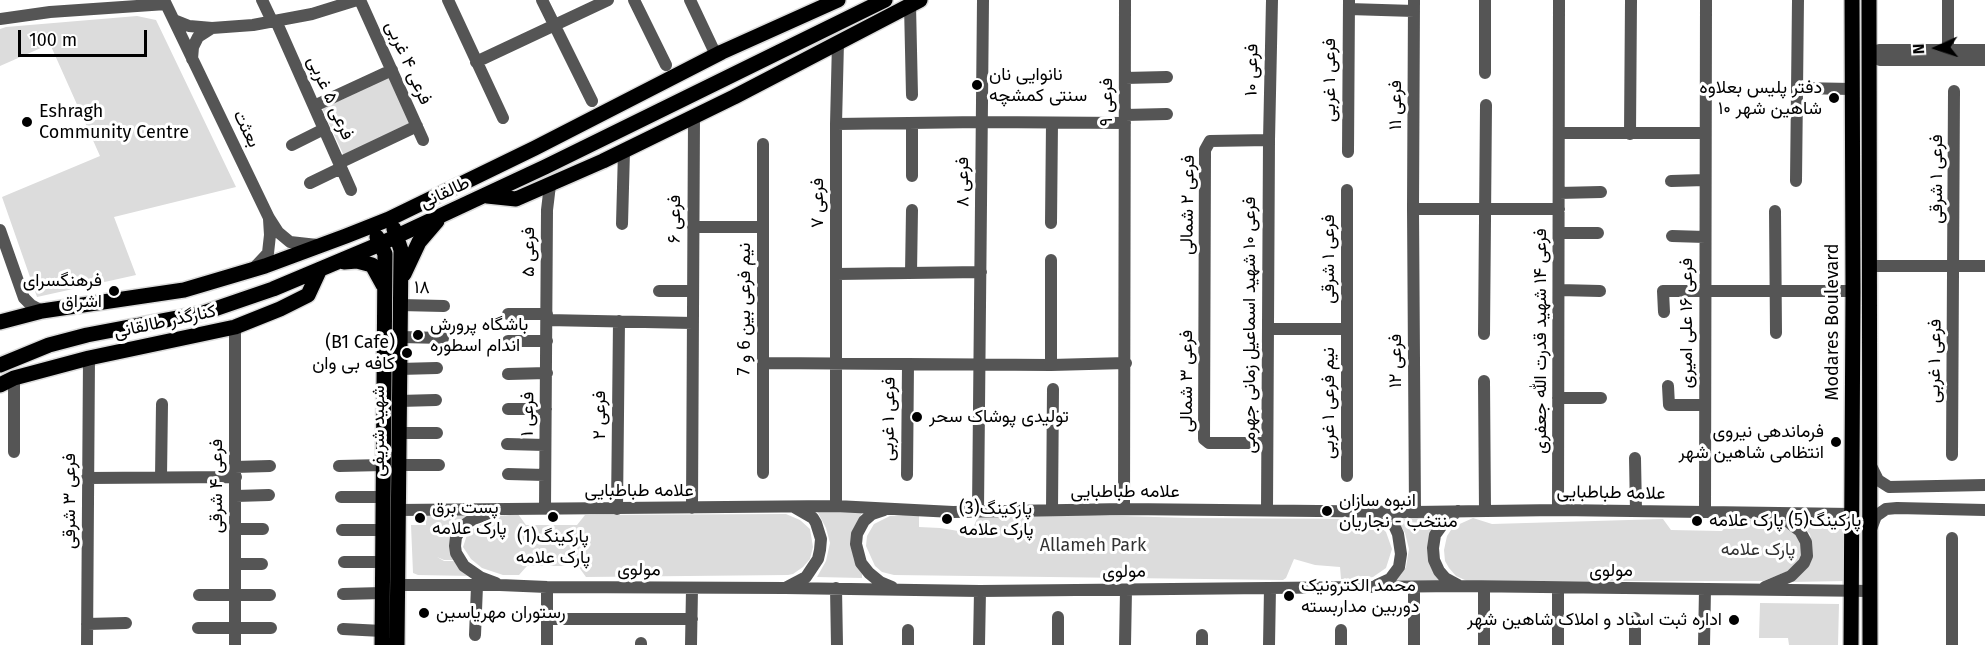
<!DOCTYPE html>
<html>
<head>
<meta charset="utf-8">
<style>
  body { margin:0 }
  #map { position:relative; width:1985px; height:645px; overflow:hidden; background:#fff; font-family:"Fira Sans",sans-serif }
  canvas { display:block }
  .north { position:absolute; left:1907px; top:18px; width:60px; height:60px; -webkit-text-stroke:4px #fff; paint-order:stroke; rotate:267deg; font-size:16px; font-weight:700; line-height:24px; text-align:center; color:#000 }
  .north::after { content:''; display:block; margin:auto; width:21px; height:27px; background:#000; clip-path:polygon(50% 0,100% 100%,50% 72%,0 100%) }
  .scale { position:absolute; left:18px; top:30px; width:129px; height:27px; box-sizing:border-box; border:3px solid #000; border-top:0; padding-left:8px; font-size:18px; line-height:21px; white-space:nowrap; color:#000; -webkit-text-stroke:4px #fff; paint-order:stroke }
</style>
</head>
<body>
<div id="map">
<canvas width="1985" height="645"></canvas>
<div class="north">N</div>
<div class="scale">100 m</div>
</div>
<script>
const context = document.querySelector('canvas').getContext('2d');
context.lineJoin = 'round';
function fill(path, color) { context.fillStyle = color; context.fill(path, 'evenodd'); }
const toPath = rows => new Path2D(rows.map(r => 'M' + r).join(''));
function strokePath(path, color, width, dash) { context.strokeStyle = color; context.lineWidth = width; context.lineCap = dash ? 'butt' : 'round'; context.setLineDash(dash || []); context.stroke(path); }
function label(font, color, halo, rows, align = 'center') {
  context.font = font + ' "Fira Sans",Vazirmatn,sans-serif'; context.lineWidth = 6; context.setLineDash([]); context.textBaseline = 'middle'; context.strokeStyle = halo; context.fillStyle = color; for (const [text, x, y, turn = 0] of rows) {
    context.save(); context.translate(x, y); context.rotate((+turn || 0) * Math.PI / 180); context.textAlign = isNaN(turn) ? turn : align; if (halo) context.strokeText(text, 0, 0); context.fillText(text, 0, 0); context.restore();
  }
}
const green = toPath([
  [137,16,156,20,236,187,114,217,136,275,37,297,2,197,100,156,50,44,0,66,0,29,6,27],
  [389,76,411,125,344,156,322,108],
  [817,511,863,511,854,528,851,543,854,560,862,574,862,578,817,577,826,561,830,543,826,528],
  [426,513,469,514,456,528,446,527,441,529,456,529,455,560,444,560,437,557,444,561,455,561,472,576,418,575,413,573,411,525,426,525],
  [518,514,526,525,577,525,585,515,786,514,800,520,810,529,813,547,810,559,803,567,793,574,788,575,586,577,578,566,527,566,519,575,503,575,482,568,471,559,463,547,468,532,492,517],
  [919,514,919,527,940,528,971,533,978,516,1089,515,1188,518,1362,519,1376,523,1386,532,1392,549,1386,568,1373,577,1362,579,1341,579,1340,567,1315,565,1294,559,1286,578,1283,580,894,575,882,572,875,566,866,546,867,536,874,524,890,516],
  [1440,516,1441,518,1436,526,1441,581,1395,581,1406,567,1409,549,1405,533,1397,519,1398,517],
  [1473,518,1492,524,1663,519,1671,530,1722,531,1731,520,1765,519,1791,530,1803,543,1801,558,1791,570,1763,581,1467,581,1456,576,1449,568,1445,561,1444,550,1447,536,1453,527],
  [1794,518,1844,520,1845,581,1791,582,1808,567,1812,557,1812,546,1810,534],
  [1760,603,1839,604,1838,645,1789,645,1788,638,1759,638]
]);
const minor = toPath([
  [164,0,269,218,278,232,290,242,317,245],
  [262,0,272,21],
  [360,0,423,140],
  [448,0,503,118],
  [542,0,592,101],
  [634,0,666,65],
  [690,0,716,55],
  [1414,0,1413,209,1415,512],
  [1485,0,1485,73],
  [910,5,912,95],
  [1349,9,1414,11],
  [0,19,50,12,166,4],
  [174,20,189,26,212,28,253,25,312,14,357,0],
  [276,21,351,190],
  [1948,50,1948,0],
  [1985,50,1879,50,1869,54,1880,60,1985,60],
  [192,59,193,47,198,37,212,28],
  [476,62,608,0],
  [1125,78,1167,77],
  [1797,88,1852,89],
  [314,106,392,70],
  [1125,115,1167,114],
  [912,123,912,176],
  [836,124,981,122,1125,123],
  [1559,133,1705,133],
  [1630,134,1631,0],
  [292,145,324,129],
  [1348,152,1349,0],
  [339,163,417,126],
  [1671,181,1705,180],
  [1796,181,1798,0],
  [310,183,341,168],
  [1559,193,1601,192],
  [1413,209,1559,209],
  [1775,211,1776,333],
  [1051,223,1052,123],
  [622,224,624,151],
  [693,227,763,227],
  [0,230,24,298,31,305,42,311],
  [1559,233,1598,233],
  [1672,236,1705,237],
  [1870,266,1985,266],
  [254,268,268,253,270,235,269,219],
  [911,273,912,210],
  [836,274,981,272],
  [1559,290,1600,291],
  [659,291,693,291],
  [400,305,444,306],
  [1664,312,1663,291,1853,291],
  [508,314,547,314],
  [547,320,693,323],
  [235,327,235,645],
  [1268,329,1346,329],
  [1484,334,1486,105],
  [400,337,443,338],
  [508,341,547,341],
  [763,363,1051,365,1126,363],
  [1051,365,1051,260],
  [399,369,437,368],
  [508,374,547,373],
  [14,378,14,452],
  [1484,381,1485,511],
  [1668,386,1669,405,1705,405],
  [1558,398,1601,398],
  [399,401,436,400],
  [508,409,546,409],
  [399,433,437,433],
  [1267,443,1209,443,1204,439,1205,150,1210,141,1269,140],
  [507,444,545,445],
  [1952,455,1954,91],
  [1635,458,1636,511],
  [399,465,439,465],
  [339,466,383,465],
  [1871,466,1878,480,1889,487,1985,485],
  [235,467,270,466],
  [763,473,763,144],
  [508,474,545,475],
  [907,475,908,364],
  [1347,476,1347,190],
  [161,477,162,404],
  [87,478,236,477],
  [236,496,269,495],
  [341,497,383,497],
  [836,506,836,124,838,42],
  [692,508,694,117],
  [545,509,547,210,550,185],
  [617,509,619,321],
  [1124,509,1125,0],
  [398,510,836,506,953,512,1124,509,1415,512,1558,510,1852,514],
  [884,510,872,514,864,521,857,534,856,544,861,563,869,573,880,582,892,587],
  [978,510,983,0],
  [1052,510,1053,389],
  [1267,510,1269,140,1272,0],
  [1558,510,1559,0],
  [1458,511,1445,521,1435,535,1433,548,1434,560,1439,571,1445,578,1458,585],
  [1705,512,1706,0],
  [490,513,473,519,463,526,456,537,455,546,456,553,464,566,480,577,496,583],
  [236,529,263,529],
  [1871,529,1876,516,1886,509,1897,508,1985,510],
  [342,530,383,530],
  [344,562,382,562],
  [236,564,262,564],
  [398,585,500,585,547,587,785,588,980,591,1460,586,1871,591],
  [1377,585,1390,579,1399,567,1401,554,1398,534,1394,525,1389,519,1377,513],
  [787,587,806,577,818,559,820,550,821,539,816,523,813,518,794,507],
  [1765,587,1791,576,1804,563,1807,556,1806,542,1800,531,1787,521,1774,515],
  [836,588,837,645],
  [343,594,382,593],
  [199,595,270,595],
  [1058,617,1058,645],
  [547,619,692,619],
  [87,624,126,623],
  [198,628,271,628],
  [343,629,382,631],
  [475,635,477,586],
  [1202,635,1202,645],
  [87,645,89,358],
  [547,645,547,587],
  [641,645,641,643],
  [691,645,692,589],
  [908,645,908,630],
  [979,645,980,591],
  [1125,645,1126,590],
  [1269,645,1270,588],
  [1341,645,1341,630],
  [1414,645,1414,587],
  [1484,645,1484,587],
  [1558,645,1558,588],
  [1635,645,1635,618],
  [1704,645,1705,589],
  [1952,645,1952,538]
]);
const major = toPath([
  [1869,0,1870,645],
  [487,196,516,199,603,161,734,97,920,0],
  [394,229,401,250,397,645],
  [377,237,385,254,382,645],
  [344,262,357,261,372,265,383,285],
  [404,274,419,242,437,221],
  [0,322,42,311,184,290,265,266,346,236,389,219,535,148,722,52,838,0],
  [0,365,49,345,87,335,203,313,273,289,380,244,545,167,885,0],
  [0,385,14,378,89,358,235,327,280,309,308,295,320,269],
  [1851,645,1853,291,1852,0]
]);
const markers = [
  [977,85,6,"#000"],
  [1834,98,6,"#000"],
  [27,122,6,"#000"],
  [114,291,6,"#000"],
  [418,335,6,"#000"],
  [407,353,6,"#000"],
  [917,417,6,"#000"],
  [1836,442,6,"#000"],
  [1327,511,6,"#000"],
  [553,517,6,"#000"],
  [420,518,6,"#000"],
  [947,519,6,"#000"],
  [1697,521,6,"#000"],
  [1289,596,6,"#000"],
  [424,613,6,"#000"],
  [1734,620,6,"#000"]
];
const streetNames = [
  ["فرعی ۴ غربی",408,63,66],
  ["فرعی ۱۰",1252,70,-89],
  ["فرعی ۱ غربی",1330,80,-90],
  ["فرعی ۵ غربی",330,98,66],
  ["فرعی ۹",1107,102,-90],
  ["فرعی ۱۱",1396,105,-90],
  ["بعثت",246,129,64],
  ["فرعی ۱ شرقی",1937,179,-90],
  ["فرعی ۸",963,182,-90],
  ["طالقانی",445,193,-25],
  ["فرعی ۷",818,203,-90],
  ["فرعی ۲ شمالی",1188,205,-89],
  ["فرعی ۶",675,219,-90],
  ["فرعی ۵",529,252,-90],
  ["فرعی ۱ شرقی",1329,259,-90],
  ["۱۸",422,288,1],
  ["نیم فرعی بین 6 و 7",745,309,-90],
  ["کنارگذر طالقانی",165,322,-12],
  ["Modares Boulevard",1833,322,-90],
  ["فرعی ۱۶ علی امیری",1687,323,-90],
  ["فرعی ۱۰ شهید اسماعیل زمانی جهرمی",1250,325,-90],
  ["فرعی ۱۴ شهید قدرت الله جعفری",1541,341,-90],
  ["فرعی ۱۲",1396,361,-90],
  ["فرعی ۱ غربی",1935,361,-89],
  ["فرعی ۳ شمالی",1187,381,-90],
  ["نیم فرعی ۱ غربی",1329,403,-90],
  ["فرعی ۱",528,414,-89],
  ["فرعی ۲",600,415,-90],
  ["فرعی ۱ غربی",889,419,-89],
  ["شهید شریفی",379,431,-90],
  ["فرعی ۴ شرقی",217,486,-90],
  ["علامه طباطبایی",639,491],
  ["علامه طباطبایی",1125,492],
  ["علامه طباطبایی",1611,493,1],
  ["فرعی ۳ شرقی",70,501,-90],
  ["مولوی",639,570,1],
  ["مولوی",1611,571],
  ["مولوی",1124,572,-1]
];
const poiNames = [
  ["نانوایی نان",989,75],
  ["سنتی کمشچه",989,96],
  ["دفتر پلیس بعلاوه",1822,88,"right"],
  ["۱۰ شاهین شهر",1822,109,"right"],
  ["Eshragh",39,112],
  ["Community Centre",39,133],
  ["فرهنگسرای",102,281,"right"],
  ["اشراق",102,302,"right"],
  ["باشگاه پرورش",430,325],
  ["اندام اسطوره",430,346],
  ["(B1 Cafe)",395,343,"right"],
  ["کافه بی وان",395,364,"right"],
  ["تولیدی پوشاک سحر",929,417],
  ["فرماندهی نیروی",1824,432,"right"],
  ["انتظامی شاهین شهر",1824,453,"right"],
  ["انبوه سازان",1339,501],
  ["منتخب - نجاریان",1339,522],
  ["پست برق",432,508],
  ["پارک علامه",432,529],
  ["پارکینگ(3)",959,509],
  ["پارک علامه",959,530],
  ["پارکینگ(5) پارک علامه",1709,521],
  ["پارکینگ(1)",553,537,"center"],
  ["پارک علامه",553,558,"center"],
  ["محمد الکترونیک",1301,586],
  ["دوربین مداربسته",1301,607],
  ["رستوران مهریاسین",436,613],
  ["اداره ثبت اسناد و املاک شاهین شهر",1722,620,"right"]
];
const parkNames = [
  ["Allameh Park",1093,546],
  ["پارک علامه",1758,550]
];
fill(green, '#dcdcdc');
strokePath(major, '#dbdbdb', 18);
strokePath(minor, '#555', 12);
strokePath(major, '#000', 15);
for (const [x, y, r, color] of markers) { const dot = new Path2D(); dot.arc(x, y, r, 0, 2 * Math.PI); context.fillStyle = color; context.fill(dot); strokePath(dot, '#fff', 2); }
label('18px', '#000', '#fff', streetNames);
label('18px', '#000', '#fff', poiNames, 'left');
label('18px', '#333', '#fff', parkNames);
</script>
</body>
</html>
